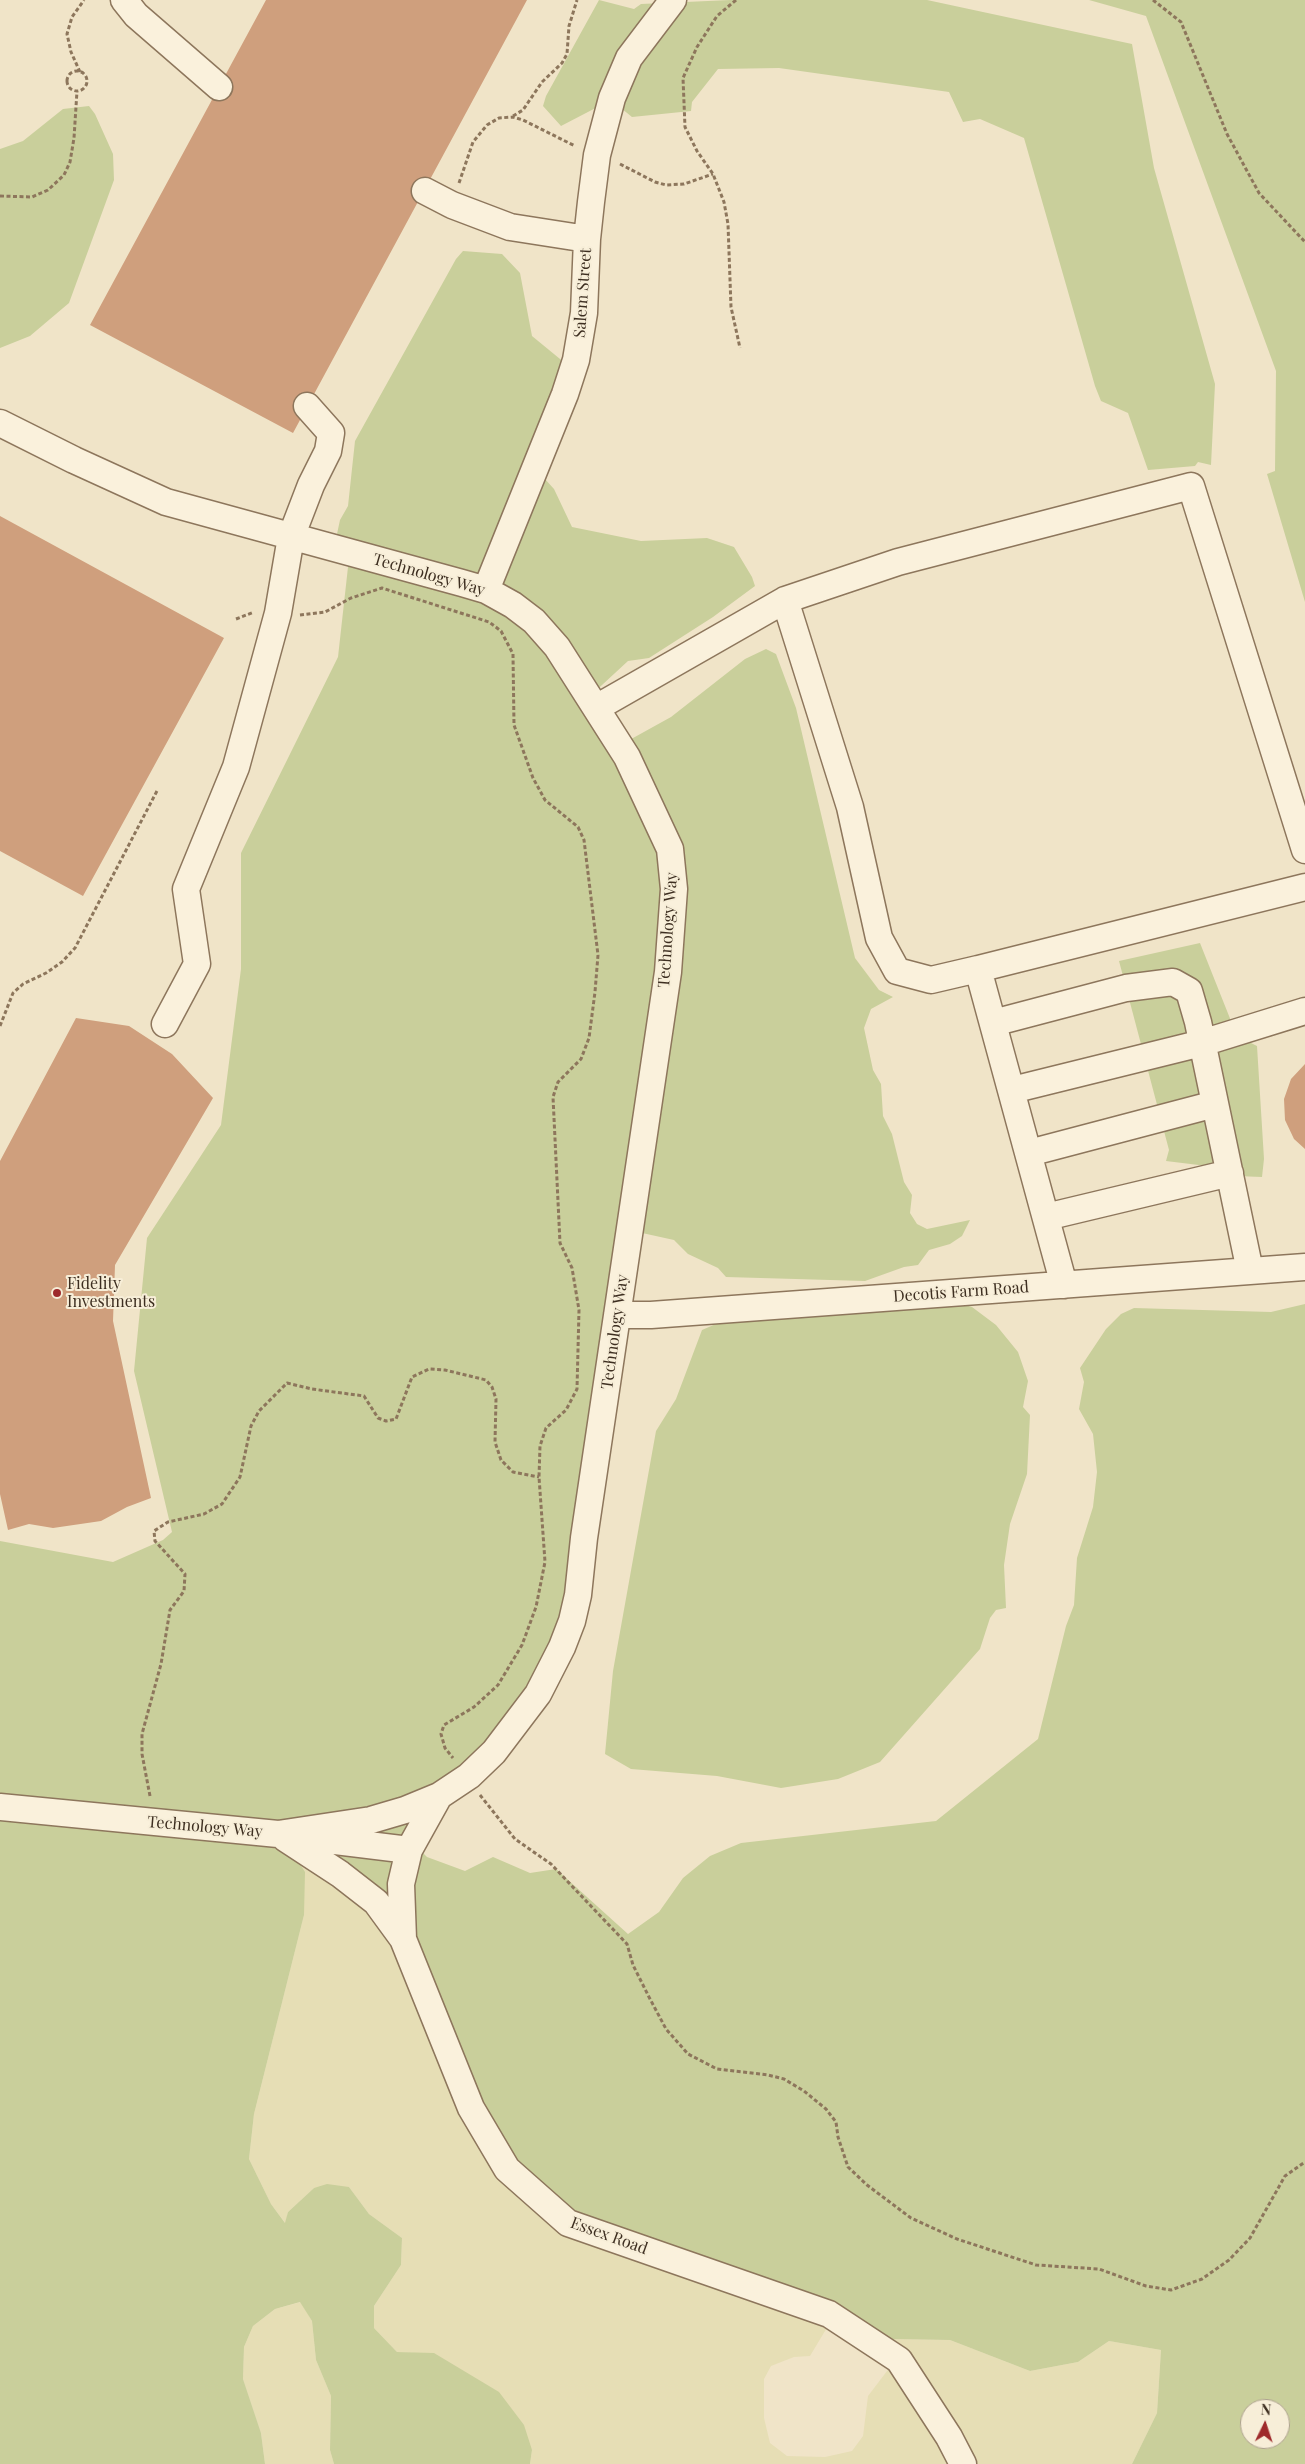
<!DOCTYPE html>
<html>
<head>
<meta charset="utf-8">
<style>
  body { margin:0 }
  #map { position:relative; width:1305px; height:2464px; overflow:hidden; background:#f0e4c8; font-family:"Playfair Display",serif }
  canvas { display:block }
  .north { position:absolute; left:1240px; top:2399px; width:50px; height:50px; box-sizing:border-box; background:#f7eed8; border:1px solid #ada18e; border-radius:50%; rotate:4deg; font-size:14px; font-weight:700; line-height:20px; text-align:center; color:#3d2e20 }
  .north::after { content:''; display:block; margin:auto; width:18px; height:22px; background:#9e2a2b; clip-path:polygon(50% 0,100% 100%,50% 72%,0 100%) }
</style>
</head>
<body>
<div id="map">
<canvas width="1305" height="2464"></canvas>
<div class="north">N</div>
</div>
<script>
const context = document.querySelector('canvas').getContext('2d');
context.lineJoin = 'round';
function fill(path, color) { context.fillStyle = color; context.fill(path, 'evenodd'); }
const toPath = rows => new Path2D(rows.map(r => 'M' + r).join(''));
function strokePath(path, color, width, dash) { context.strokeStyle = color; context.lineWidth = width; context.lineCap = dash ? 'butt' : 'round'; context.setLineDash(dash || []); context.stroke(path); }
function label(font, color, halo, rows, align = 'center') {
  context.font = font + ' "Playfair Display",serif'; context.lineWidth = 4; context.setLineDash([]); context.textBaseline = 'middle'; context.strokeStyle = halo; context.fillStyle = color; for (const [text, x, y, turn = 0] of rows) {
    context.save(); context.translate(x, y); context.rotate((+turn || 0) * Math.PI / 180); context.textAlign = isNaN(turn) ? turn : align; if (halo) context.strokeText(text, 0, 0); context.fillText(text, 0, 0); context.restore();
  }
}
const farmland = toPath([
  [280,1831,837,2311,810,2356,794,2357,771,2366,764,2379,764,2418,770,2443,787,2456,825,2457,852,2451,863,2436,868,2396,900,2354,889,2341,891,2339,950,2340,1030,2371,1078,2362,1109,2341,1161,2350,1157,2413,1132,2464,530,2464,532,2450,434,2354,397,2352,374,2328,374,2306,401,2265,402,2238,369,2214,349,2187,314,2188,288,2212,286,2224,271,2204,249,2159,254,2114,304,1915],
  [301,2302,312,2321,316,2360,331,2396,330,2450,334,2464,265,2464,261,2433,243,2379,244,2347,253,2326,275,2309]
]);
const green = toPath([
  [599,0,634,9,641,4,730,0,927,0,1132,44,1154,168,1215,384,1211,465,1198,462,1195,466,1148,470,1128,413,1101,401,1095,386,1024,138,980,119,963,122,949,92,779,68,718,69,692,102,691,111,632,117,611,100,561,126,543,106,546,96],
  [1089,0,1305,0,1305,602,1267,474,1275,471,1276,371,1146,16],
  [89,106,95,114,113,154,114,180,69,303,30,336,0,348,0,149,23,141,63,109],
  [463,251,502,254,520,273,532,336,571,368,534,467,554,489,572,527,641,541,707,538,734,547,752,577,755,586,713,617,649,658,628,661,589,697,624,743,671,717,745,659,766,649,776,654,796,708,855,958,879,990,893,997,871,1009,864,1028,873,1070,881,1084,883,1116,892,1134,904,1182,912,1195,910,1213,917,1224,927,1229,970,1220,962,1236,950,1244,929,1250,918,1265,904,1267,865,1281,726,1277,718,1268,688,1254,674,1240,633,1231,574,1609,541,1687,434,1811,423,1853,427,1857,465,1871,493,1857,530,1873,556,1869,628,1934,659,1912,683,1878,710,1856,741,1843,936,1821,1038,1739,1066,1626,1074,1605,1077,1558,1093,1507,1097,1472,1093,1434,1079,1409,1084,1382,1080,1368,1106,1329,1121,1314,1134,1308,1271,1312,1305,1304,1305,2464,1132,2464,1157,2413,1161,2350,1109,2341,1078,2362,1030,2371,950,2340,891,2339,889,2341,538,2200,473,2097,405,1918,280,1832,305,1872,304,1915,254,2114,249,2159,271,2204,285,2223,288,2212,314,2188,327,2184,349,2187,369,2214,402,2238,401,2265,374,2306,374,2328,397,2352,434,2353,499,2392,524,2425,532,2450,530,2464,334,2464,330,2450,331,2396,316,2360,312,2321,300,2302,275,2309,253,2326,244,2347,243,2379,261,2433,265,2464,0,2464,0,1541,113,1562,163,1540,172,1532,134,1371,147,1238,221,1125,241,969,241,853,338,657,349,558,334,548,340,520,348,506,355,441,456,259],
  [1250,2409,1280,2409,1280,2439,1250,2439],
  [1200,943,1231,1021,1247,1041,1257,1046,1264,1159,1262,1177,1236,1176,1215,1167,1166,1161,1169,1150,1119,961],
  [945,1299,972,1307,996,1325,1018,1352,1028,1381,1023,1407,1030,1415,1027,1474,1010,1524,1004,1565,1006,1608,996,1610,990,1618,980,1649,880,1762,838,1779,781,1788,717,1776,631,1769,605,1754,613,1671,656,1431,676,1399,702,1330,746,1311]
]);
const building = toPath([
  [266,0,527,0,293,433,90,325],
  [0,516,224,638,83,896,0,851],
  [76,1018,129,1026,172,1054,213,1098,115,1265,113,1321,151,1498,127,1507,101,1521,53,1528,29,1524,8,1530,0,1494,0,1161],
  [1305,1064,1305,1149,1294,1139,1285,1120,1284,1099,1291,1079]
]);
const path = toPath([
  [736,0,717,16,697,47,683,78,685,127,697,151,713,174,724,202,728,224,731,307,740,348],
  [1153,0,1181,22,1227,134,1259,193,1305,242],
  '67 81a10 10 0 1 1 20 0a10 10 0 1 1-20 0Z',
  [80,72,71,52,67,34,72,17,84,0],
  [513,116,523,110,542,82,562,63,567,54,569,26,577,0],
  [620,164,655,182,666,185,684,184,713,174],
  [459,183,473,142,487,125,499,118,513,117,523,120,575,146],
  [0,196,32,197,48,190,64,175,70,162,74,138,77,91],
  [300,615,325,612,351,598,382,588,489,622,501,631,513,654,514,725,533,778,545,800,578,827,584,840,598,955,595,992,589,1038,581,1059,558,1082,553,1097,560,1243,572,1268,579,1310,577,1389,566,1410,546,1428,540,1446,539,1477,545,1562,536,1607,522,1645,498,1685,474,1707,444,1725,441,1734,445,1748,453,1758],
  [236,619,254,612],
  [0,1026,13,993,23,984,46,973,62,962,75,948,158,789],
  [480,1795,515,1839,551,1864,627,1944,633,1965,649,1997,666,2029,688,2054,717,2069,768,2075,784,2079,804,2091,826,2109,836,2122,838,2137,848,2167,867,2185,911,2218,957,2239,1036,2265,1099,2269,1146,2286,1171,2290,1202,2279,1229,2260,1250,2238,1285,2176,1305,2162],
  [150,1796,142,1754,142,1734,161,1664,170,1610,184,1591,185,1574,155,1541,154,1531,168,1522,204,1514,222,1504,240,1477,251,1426,259,1411,287,1383,312,1389,364,1396,378,1418,386,1421,396,1419,412,1377,429,1369,445,1370,486,1380,492,1387,496,1399,495,1442,501,1460,513,1472,539,1477]
]);
const minor = toPath([
  [124,0,136,15,219,87],
  [425,191,452,205,510,227,587,239],
  [0,423,74,460,166,502,462,583,486,590,513,605,534,621,557,647,627,757,670,849,674,889,668,972,584,1538,578,1595,572,1621,562,1647,538,1694,494,1752,469,1776,439,1796,405,1810,371,1820,278,1834],
  [486,590,565,394,576,360,584,313,587,239,591,202,597,155,612,98,629,58,673,0],
  [785,600,850,807,879,938,897,971,931,980,978,969,1064,1285],
  [596,708,785,600,898,562,1191,486,1305,850],
  [978,969,1305,887],
  [993,1023,1126,988,1173,982,1189,991,1198,1022,1250,1271],
  [165,1024,197,964,186,889,236,767,278,613,291,537,311,485,328,451,331,433,307,406],
  [1012,1090,1202,1043,1305,1011],
  [1029,1153,1215,1104],
  [1046,1217,1230,1173],
  [617,1315,651,1315,1305,1267],
  [439,1796,409,1850,401,1884,403,1939,471,2108,507,2169,568,2223,829,2314,899,2360,949,2437,963,2464],
  [0,1807,278,1834,409,1850],
  [285,1838,340,1874,376,1902,403,1939]
]);
const markers = [
  [57,1293,5,"#9e2a2b"]
];
const streetNames = [
  ["Salem Street",583,293,-86],
  ["Technology Way",429,575,16],
  ["Technology Way",668,930,-86],
  ["Decotis Farm Road",961,1292,-4],
  ["Technology Way",615,1332,-82],
  ["Technology Way",205,1827,5],
  ["Essex Road",609,2236,20]
];
const poiNames = [
  ["Fidelity",67,1284],
  ["Investments",67,1302]
];
fill(farmland, '#e6deb5');
fill(green, '#c9cf9b');
fill(building, '#cf9f7d');
strokePath(minor, '#8d765c', 29);
strokePath(path, '#8d765c', 3, [4, 2.5]);
strokePath(minor, '#faf1dc', 26);
for (const [x, y, r, color] of markers) { const dot = new Path2D(); dot.arc(x, y, r, 0, 2 * Math.PI); context.fillStyle = color; context.fill(dot); strokePath(dot, '#f7eed8', 2); }
label('16px', '#3d2e20', '#f7eed8', streetNames);
label('16px', '#3d2e20', '#f7eed8', poiNames, 'left');
</script>
</body>
</html>
